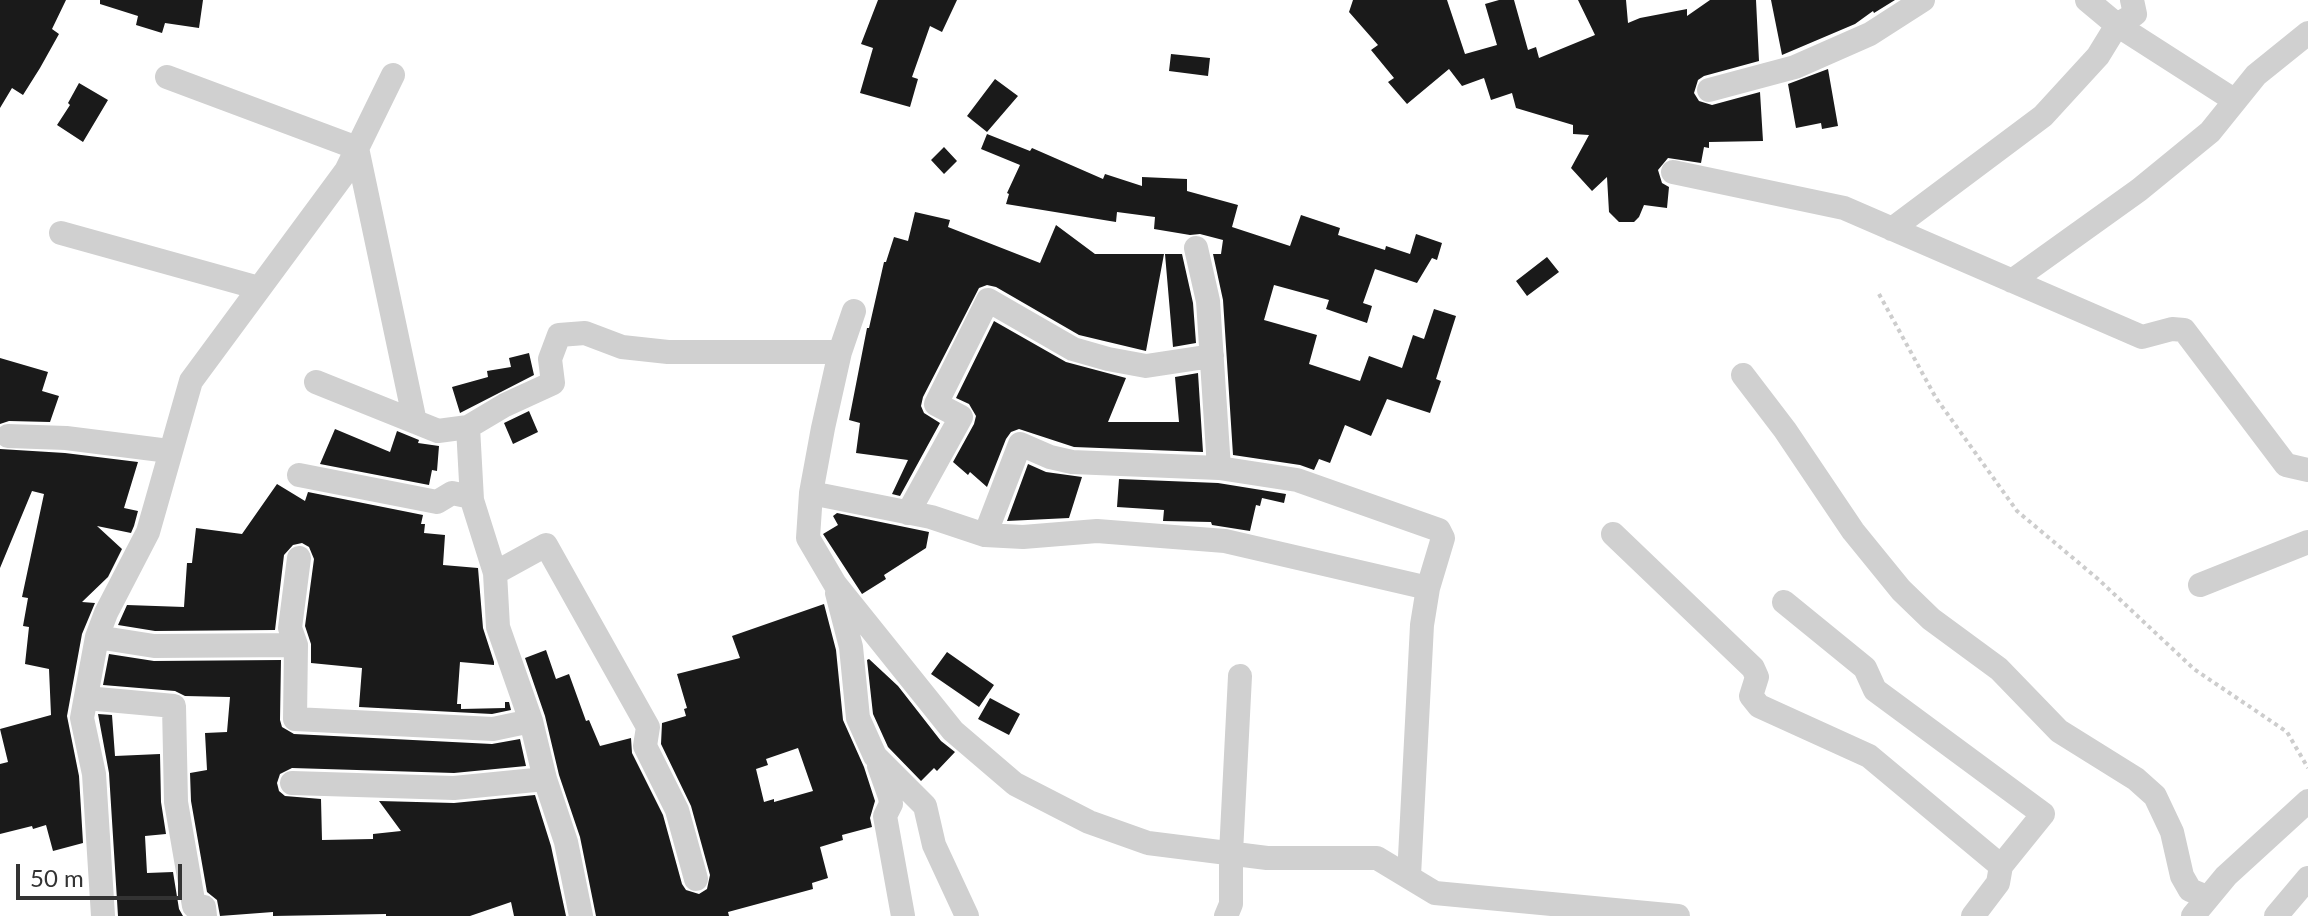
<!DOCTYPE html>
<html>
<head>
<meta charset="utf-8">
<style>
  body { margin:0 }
  #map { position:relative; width:2308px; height:916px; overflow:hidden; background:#fff; font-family:Lato,sans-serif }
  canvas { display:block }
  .scale { position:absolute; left:16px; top:864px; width:166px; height:36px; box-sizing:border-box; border:4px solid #333; border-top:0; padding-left:10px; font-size:24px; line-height:28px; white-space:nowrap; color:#333; -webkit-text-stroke:6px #fff; paint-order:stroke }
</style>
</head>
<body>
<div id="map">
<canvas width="2308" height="916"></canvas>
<div class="scale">50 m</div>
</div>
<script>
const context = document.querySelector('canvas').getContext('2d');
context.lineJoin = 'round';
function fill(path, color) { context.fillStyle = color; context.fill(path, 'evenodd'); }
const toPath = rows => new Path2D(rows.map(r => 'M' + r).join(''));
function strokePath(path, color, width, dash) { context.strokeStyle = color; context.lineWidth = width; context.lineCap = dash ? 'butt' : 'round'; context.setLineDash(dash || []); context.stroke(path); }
const building = toPath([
  [0,0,66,0,52,29,59,34,40,68,23,95,12,88,0,108],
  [100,0,203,0,199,28,165,23,162,33,136,25,138,16,100,4],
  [878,0,957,0,942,32,930,26,912,77,918,79,910,107,860,93,873,48,861,44],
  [1353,0,1447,0,1465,54,1497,45,1485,4,1499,0,1514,0,1528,50,1536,47,1539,58,1595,35,1578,0,1626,0,1628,23,1640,18,1687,9,1687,16,1710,0,1756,0,1759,61,1704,76,1698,80,1694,93,1699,101,1712,105,1760,92,1763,141,1709,142,1709,148,1704,147,1701,163,1668,158,1658,170,1662,183,1669,187,1667,208,1644,205,1639,217,1634,222,1619,222,1609,212,1607,177,1592,191,1571,168,1589,135,1573,134,1573,125,1516,108,1512,93,1491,100,1484,78,1462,86,1449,69,1407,104,1388,82,1394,78,1371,50,1378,45,1349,12],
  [1771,0,1895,0,1874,13,1873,11,1855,24,1782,55],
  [1171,54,1210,58,1208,76,1169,71],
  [1828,69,1838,126,1822,129,1821,123,1796,128,1788,84],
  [995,79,1018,96,987,132,967,116],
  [79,83,108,100,83,142,57,125,70,105,68,103],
  [987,134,1030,151,1032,148,1103,179,1105,174,1142,186,1142,177,1187,179,1187,191,1238,205,1232,227,1290,246,1301,215,1340,228,1338,235,1385,250,1386,246,1410,254,1416,234,1442,243,1437,260,1432,258,1417,283,1375,269,1363,303,1372,306,1367,323,1326,309,1329,300,1274,285,1264,320,1317,335,1309,364,1360,381,1369,356,1402,368,1413,335,1424,339,1434,309,1456,316,1436,379,1441,381,1430,413,1387,399,1371,436,1345,425,1330,463,1319,459,1314,470,1300,465,1233,455,1223,300,1213,254,1221,254,1223,240,1200,234,1190,235,1154,229,1155,217,1117,212,1116,222,1006,204,1009,194,1007,193,1020,165,981,149],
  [944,147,957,161,944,174,931,160],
  [915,212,950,220,948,227,1040,263,1056,225,1095,254,1164,254,1146,351,1079,335,996,287,987,285,979,288,923,397,921,406,924,413,940,423,900,496,892,494,908,460,856,453,860,423,849,420,867,328,869,328,884,262,886,262,894,237,908,241],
  [1165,254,1182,254,1193,303,1196,343,1173,347],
  [1547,257,1559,272,1527,296,1516,281],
  [994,321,1066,362,1126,378,1108,422,1179,422,1175,377,1198,373,1203,452,1074,447,1019,429,1011,432,1006,439,987,487,970,472,968,475,953,462,974,424,976,416,969,404,956,398],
  [529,353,534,375,460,413,452,387,488,377,487,371,511,367,509,358],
  [0,358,48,372,42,391,59,396,50,422,9,421,0,424],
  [529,411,538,432,513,444,504,423],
  [335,429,390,452,397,431,419,440,418,443,439,446,437,471,432,470,429,485,320,464],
  [0,449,65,453,138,462,124,508,138,511,134,526,131,533,97,526,122,549,108,577,82,602,95,603,82,634,67,716,79,776,83,843,53,851,46,825,33,829,32,826,0,834,0,764,8,762,0,729,51,715,49,669,25,664,29,627,23,626,28,598,22,597,44,494,32,491,0,568],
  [1028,464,1046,472,1082,477,1069,518,1007,521],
  [1119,479,1218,483,1286,494,1284,503,1262,498,1260,506,1256,505,1250,531,1212,525,1211,522,1163,521,1164,510,1117,507],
  [277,484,305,501,308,492,423,515,421,524,425,524,424,533,445,535,443,565,478,568,483,628,494,662,494,665,460,662,457,704,461,704,461,709,505,708,505,702,509,702,511,710,492,714,359,707,362,668,311,663,311,644,305,626,314,559,309,547,302,543,293,545,284,555,275,630,155,631,118,625,127,605,184,607,187,563,192,563,196,528,242,534],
  [837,513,929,532,926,548,884,575,886,579,862,594,823,534,838,525,833,516],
  [824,604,836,650,843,720,864,767,875,801,870,818,872,827,842,835,843,840,820,847,828,878,812,883,813,889,728,912,729,916,596,916,580,837,559,775,545,716,525,658,546,650,556,679,569,674,586,721,589,720,600,746,631,738,632,753,663,815,682,884,686,890,699,894,707,889,710,875,691,806,661,744,662,723,686,716,684,709,687,708,677,674,740,658,732,636],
  [798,748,813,791,774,802,774,799,764,802,756,769,768,765,766,759],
  [947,652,994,685,979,707,931,674],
  [109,654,154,661,281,660,280,720,282,727,294,734,492,744,520,739,526,766,454,773,292,768,280,774,277,783,279,791,285,796,321,799,322,840,373,839,373,834,401,831,379,801,454,803,535,795,551,846,566,916,514,916,511,902,470,916,386,916,386,914,273,916,273,912,220,916,217,900,207,892,191,801,190,773,207,770,205,733,227,732,230,697,185,696,175,691,103,685],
  [869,659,898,686,941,741,955,752,937,771,934,768,921,781,888,747,873,714,867,660],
  [990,698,1020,714,1009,735,978,719],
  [98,714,112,715,115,756,160,754,161,802,166,834,145,836,147,873,173,872,179,909,183,916,118,916,109,773]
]);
const path = toPath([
  [1879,294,1936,398,2017,511,2098,579,2194,669,2287,732,2308,768]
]);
const minor = toPath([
  [2087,0,2117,25,2234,100],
  [167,77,357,148,415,422],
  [1709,90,1795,67,1870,34,1923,0],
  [1673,172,1844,208,2142,337,2172,329,2184,330,2286,465,2308,470],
  [1892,229,2043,116,2098,56,2117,25,2135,14,2132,0],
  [61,233,259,288],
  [1196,248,1208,301,1219,468],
  [2012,281,2139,190,2210,132,2256,75,2308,33],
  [854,311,840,352,823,428,811,493,808,538,835,584,953,731,1015,784,1089,822,1148,843,1267,858,1377,858,1435,893,1678,916],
  [1743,375,1785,430,1853,531,1901,590,1931,619,1999,669,2059,731,2136,779,2155,796,2172,832,2182,876,2190,890,2207,897],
  [316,382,438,431,468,427,505,405,553,383,550,359,559,335,585,333,622,347,668,352,840,352],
  [468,427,472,500,495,573,498,627,531,721,545,779,566,842,581,916],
  [8,436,66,438,169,451],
  [299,475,437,502,452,493,471,497],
  [811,493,931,517,985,535,1023,537,1097,531,1225,541,1428,588],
  [908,513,961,417,936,404,988,300,1073,349,1108,359,1146,366,1212,356],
  [1613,534,1753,668,1757,677,1751,696,1759,706,1869,756,2001,866,1998,883,1973,916],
  [985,535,1020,444,1050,457,1072,462,1219,468,1297,480,1439,530,1443,538,1428,588,1422,625,1409,876],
  [299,558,290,628,296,645,295,719,493,729,531,721],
  [495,573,546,545,648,727,645,746,677,810,696,879],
  [2200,585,2308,542],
  [837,593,851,647,858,718,875,756,925,806,934,845,967,916],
  [1784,602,1865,668,1875,690,2043,814,2001,866],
  [97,637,154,646,296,645],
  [86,698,174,706,176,802,194,906,204,907,205,916],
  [879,766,890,797,891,804,885,816,903,916],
  [292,783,454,788,545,779],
  [103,916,94,774,82,718,97,637,106,613,148,532,191,381,346,171,393,75],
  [1226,916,1231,904,1231,853,1240,676],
  [2193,916,2226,876,2308,801],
  [2276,916,2308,878]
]);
fill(building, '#1a1a1a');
strokePath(path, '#cdcdcd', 4, [4, 4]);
strokePath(minor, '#d0d0d0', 24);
</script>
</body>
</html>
